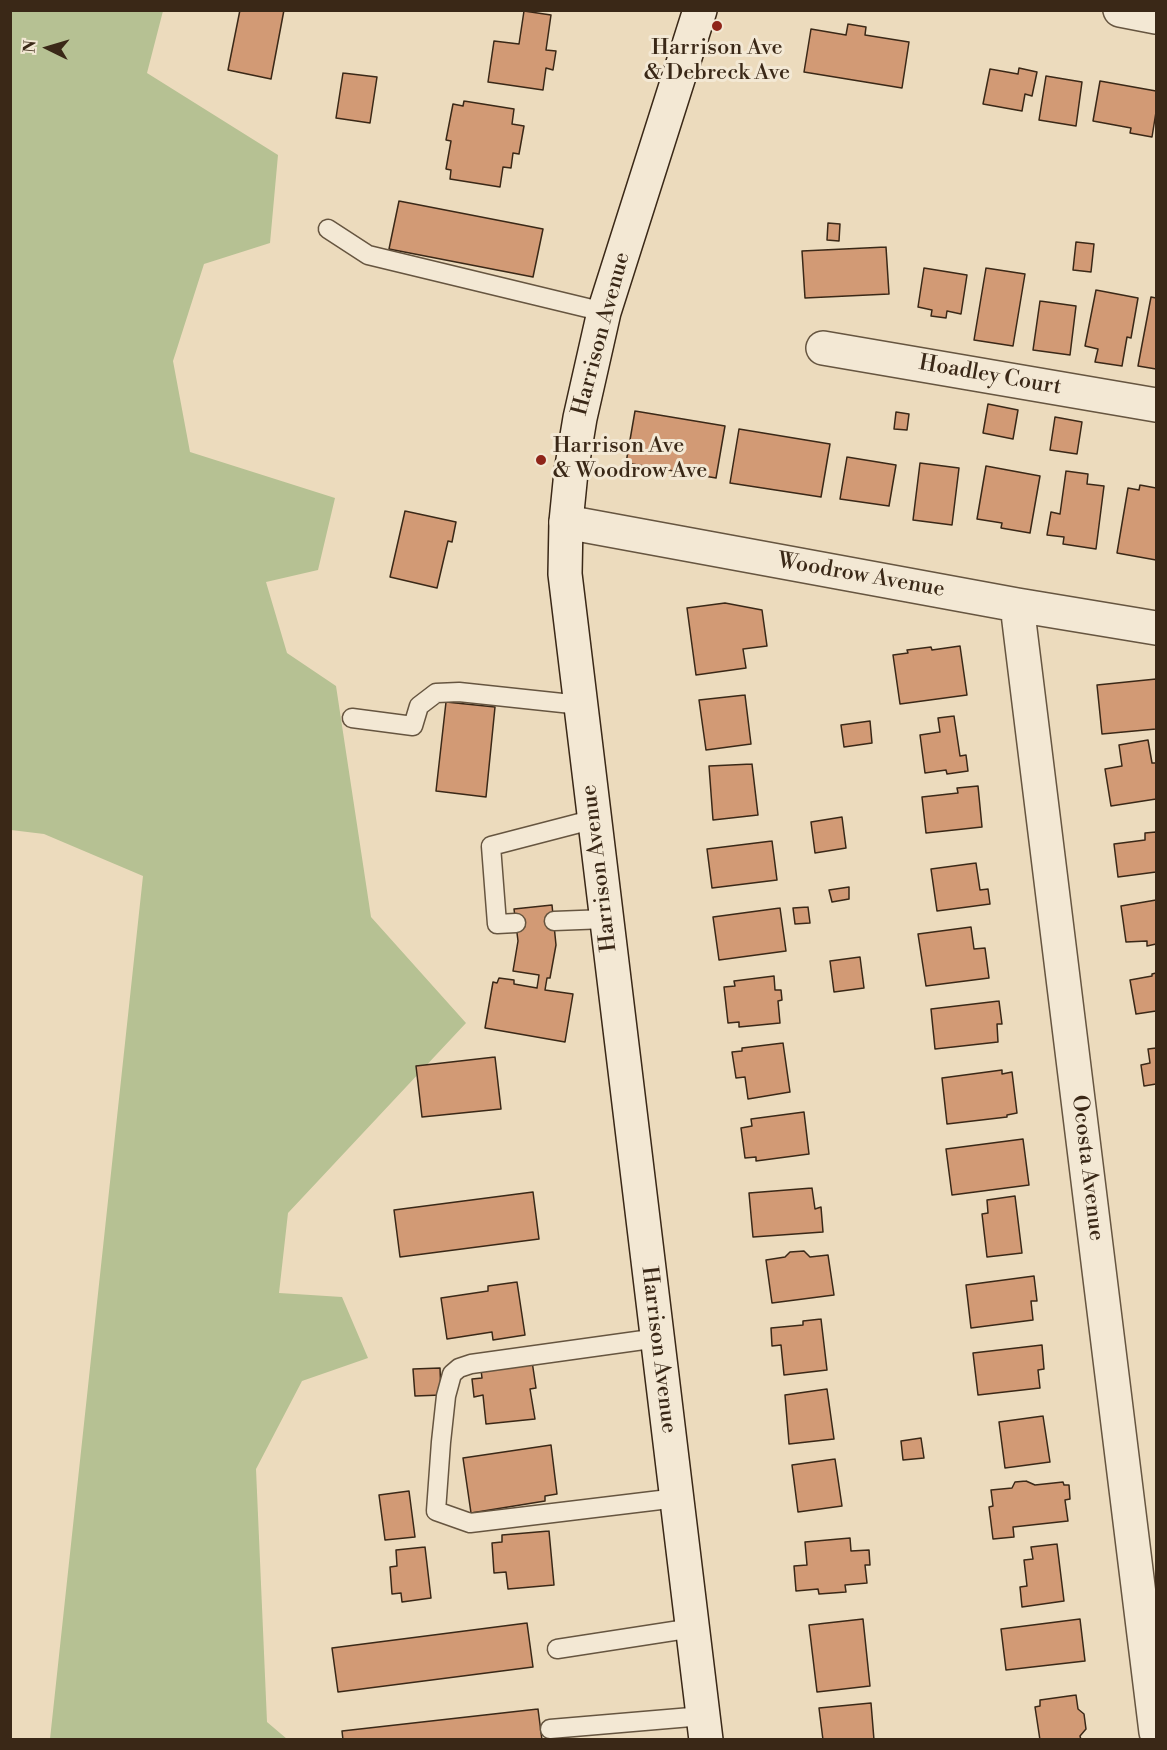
<!DOCTYPE html>
<html>
<head>
<meta charset="utf-8">
<style>
  body { margin:0 }
  #map { position:relative; width:1167px; height:1750px; overflow:hidden; background:#ecdbbd; font-family:"Libre Bodoni",serif }
  canvas { display:block }
  .frame { position:absolute; inset:0; border:12px solid #3a2817; pointer-events:none }
  .north { position:absolute; left:18px; top:18px; width:60px; height:60px; -webkit-text-stroke:4px #f3e8d4; paint-order:stroke; rotate:275deg; font-size:16px; font-weight:700; line-height:24px; text-align:center; color:#3a2817 }
  .north::after { content:''; display:block; margin:auto; width:21px; height:27px; background:#3a2817; clip-path:polygon(50% 0,100% 100%,50% 72%,0 100%) }
</style>
</head>
<body>
<div id="map">
<canvas width="1167" height="1750"></canvas>
<div class="frame"></div>
<div class="north">N</div>
</div>
<script>
const context = document.querySelector('canvas').getContext('2d');
context.lineJoin = 'round';
function fill(path, color) { context.fillStyle = color; context.fill(path, 'evenodd'); }
const toPath = rows => new Path2D(rows.map(r => 'M' + r).join(''));
function strokePath(path, color, width, dash) { context.strokeStyle = color; context.lineWidth = width; context.lineCap = dash ? 'butt' : 'round'; context.setLineDash(dash || []); context.stroke(path); }
function label(font, color, halo, rows, align = 'center') {
  context.font = font + ' "Libre Bodoni",serif'; context.lineWidth = 6; context.setLineDash([]); context.textBaseline = 'middle'; context.strokeStyle = halo; context.fillStyle = color; for (const [text, x, y, turn = 0] of rows) {
    context.save(); context.translate(x, y); context.rotate((+turn || 0) * Math.PI / 180); context.textAlign = isNaN(turn) ? turn : align; if (halo) context.strokeText(text, 0, 0); context.fillText(text, 0, 0); context.restore();
  }
}
const green = toPath([
  [11,11,163,11,147,73,278,155,270,243,204,264,173,361,190,452,335,498,318,570,266,582,287,653,336,686,371,917,466,1023,288,1213,279,1293,342,1297,368,1358,302,1381,256,1469,267,1722,287,1739,50,1739,143,876,44,834,11,830]
]);
const building = toPath([
  [240,10,284,10,271,79,228,70,240,10],
  [524,11,551,15,546,50,556,51,553,70,546,68,543,90,488,82,494,41,519,44,524,11],
  [848,24,866,27,865,35,909,42,902,88,804,72,811,29,846,35,848,24],
  [1019,68,1037,72,1032,96,1025,94,1022,111,983,104,990,69,1018,74,1019,68],
  [343,73,377,77,370,123,336,118,343,73],
  [1046,76,1082,82,1076,126,1039,120,1046,76],
  [1100,81,1156,91,1156,112,1152,137,1130,133,1131,128,1093,121,1100,81],
  [464,101,514,109,512,124,524,126,519,154,513,153,511,168,503,167,500,187,450,179,451,170,446,169,451,141,446,140,453,104,463,106,464,101],
  [399,201,543,229,533,277,389,249,399,201],
  [828,223,840,224,839,241,827,240,828,223],
  [1076,242,1094,244,1091,272,1073,270,1076,242],
  [886,247,889,294,805,298,802,251,886,247],
  [924,268,967,275,961,314,947,311,946,318,931,316,932,310,918,307,924,268],
  [986,268,1025,274,1013,346,974,340,986,268],
  [1096,290,1138,298,1131,338,1127,337,1122,366,1095,362,1098,349,1085,346,1096,290],
  [1151,297,1156,298,1156,369,1138,366,1151,297],
  [1040,301,1076,306,1070,355,1033,350,1040,301],
  [988,404,1018,410,1013,439,983,433,988,404],
  [635,411,725,426,716,478,626,463,635,411],
  [896,412,909,414,907,430,894,429,896,412],
  [1055,417,1082,422,1077,454,1050,450,1055,417],
  [739,429,830,444,821,497,730,483,739,429],
  [847,457,896,465,889,506,840,499,847,457],
  [920,463,959,468,952,525,913,520,920,463],
  [986,466,1040,476,1030,533,1001,528,1002,523,977,519,986,466],
  [1066,471,1088,474,1087,484,1104,486,1096,549,1063,544,1064,537,1047,535,1051,512,1060,514,1066,471],
  [1140,485,1156,488,1156,560,1117,553,1128,488,1139,490,1140,485],
  [405,511,456,522,452,542,448,541,437,588,390,577,405,511],
  [725,603,762,610,767,646,743,649,746,668,696,675,687,608,725,603],
  [960,646,967,695,900,704,893,655,908,653,907,650,931,647,932,650,960,646],
  [1156,679,1156,729,1102,734,1097,685,1156,679],
  [745,695,751,744,706,750,699,700,745,695],
  [446,702,495,707,486,797,436,791,446,702],
  [954,716,960,756,966,755,968,771,947,774,946,770,925,773,920,735,940,732,938,718,954,716],
  [870,721,872,743,844,747,841,725,870,721],
  [1148,740,1152,763,1156,763,1156,799,1111,806,1105,769,1122,766,1119,745,1148,740],
  [752,764,758,815,713,820,709,766,752,764],
  [978,786,982,827,926,833,922,797,958,793,957,788,978,786],
  [842,817,846,848,815,853,811,822,842,817],
  [1156,832,1156,872,1118,877,1114,844,1145,840,1145,833,1156,832],
  [772,841,777,880,712,888,707,849,772,841],
  [976,863,980,890,988,889,990,904,937,911,931,869,976,863],
  [849,887,849,899,832,902,829,890,849,887],
  [1156,900,1156,944,1147,946,1147,941,1126,942,1121,906,1156,900],
  [552,905,556,945,550,978,547,978,545,990,573,994,565,1042,485,1028,493,982,497,983,499,978,514,980,514,984,537,988,539,975,513,971,518,941,514,909,552,905],
  [808,907,810,923,795,924,793,908,808,907],
  [780,908,786,951,719,960,713,917,780,908],
  [971,927,974,949,985,948,989,978,926,986,918,934,971,927],
  [860,957,864,988,834,992,830,961,860,957],
  [1156,973,1156,1011,1136,1014,1130,980,1152,976,1152,974,1156,973],
  [774,976,775,990,781,990,782,1000,778,1001,780,1023,739,1027,739,1022,728,1023,724,987,735,986,734,981,774,976],
  [999,1001,1002,1024,997,1024,998,1042,935,1049,931,1009,999,1001],
  [783,1043,790,1092,748,1099,745,1077,736,1078,732,1052,742,1051,742,1048,783,1043],
  [1156,1048,1156,1084,1144,1086,1141,1065,1150,1063,1148,1049,1156,1048],
  [495,1057,501,1109,422,1117,416,1066,495,1057],
  [1002,1070,1002,1074,1012,1072,1017,1113,1007,1115,1007,1117,947,1124,942,1078,1002,1070],
  [804,1112,809,1154,756,1161,756,1157,745,1158,741,1128,752,1126,751,1119,804,1112],
  [1023,1139,1029,1185,952,1195,946,1149,1023,1139],
  [812,1188,815,1209,821,1207,823,1232,753,1237,749,1193,812,1188],
  [533,1192,539,1239,400,1257,394,1210,533,1192],
  [1015,1196,1022,1253,987,1257,982,1214,988,1213,987,1200,1015,1196],
  [804,1251,810,1257,828,1255,834,1295,772,1303,766,1260,785,1257,790,1252,804,1251],
  [1034,1276,1037,1301,1031,1301,1033,1320,971,1328,966,1285,1034,1276],
  [517,1282,525,1335,493,1340,492,1332,447,1339,441,1298,488,1291,488,1286,517,1282],
  [821,1319,827,1370,784,1375,781,1345,772,1346,771,1328,803,1325,803,1321,821,1319],
  [1042,1345,1044,1369,1038,1370,1040,1388,978,1395,973,1353,1042,1345],
  [532,1361,536,1388,530,1389,535,1419,486,1424,483,1395,474,1397,472,1379,482,1378,481,1370,532,1361],
  [440,1368,441,1395,415,1396,413,1369,440,1368],
  [827,1389,834,1439,789,1444,785,1395,827,1389],
  [1043,1416,1050,1462,1005,1468,999,1422,1043,1416],
  [921,1438,924,1458,903,1460,901,1441,921,1438],
  [551,1445,557,1494,545,1496,545,1501,471,1513,463,1458,551,1445],
  [835,1459,842,1506,798,1512,792,1465,835,1459],
  [1026,1481,1035,1485,1063,1482,1064,1485,1069,1485,1070,1499,1065,1500,1068,1521,1013,1527,1014,1537,993,1539,989,1507,993,1506,991,1490,1012,1488,1015,1482,1026,1481],
  [409,1491,415,1537,385,1540,379,1495,409,1491],
  [549,1531,554,1585,508,1589,506,1572,494,1573,492,1543,502,1542,502,1535,549,1531],
  [850,1538,851,1551,869,1550,870,1565,865,1565,867,1583,845,1585,846,1592,819,1594,818,1589,796,1591,794,1566,807,1565,805,1542,850,1538],
  [1057,1544,1064,1601,1022,1607,1020,1587,1027,1586,1024,1560,1033,1559,1031,1547,1057,1544],
  [425,1547,431,1598,402,1602,401,1593,392,1594,390,1567,397,1566,396,1550,425,1547],
  [863,1619,870,1686,817,1692,809,1625,863,1619],
  [1080,1619,1085,1661,1006,1670,1001,1629,1080,1619],
  [527,1623,533,1667,338,1692,332,1648,527,1623],
  [1076,1695,1078,1709,1084,1714,1086,1729,1080,1736,1081,1740,1040,1740,1035,1707,1040,1706,1040,1700,1076,1695],
  [871,1703,874,1740,823,1740,819,1708,871,1703],
  [538,1709,542,1740,343,1740,342,1731,538,1709]
]);
const service = toPath([
  [328,229,368,255,604,312],
  [352,718,413,726,419,706,436,693,459,692,581,705],
  [554,921,606,919],
  [516,923,497,924,491,846,595,819],
  [658,1338,471,1364,459,1368,452,1374,446,1396,441,1442,436,1511,470,1523,677,1498],
  [557,1649,693,1628],
  [550,1729,703,1716]
]);
const minor = toPath([
  [1120,10,1156,17],
  [823,348,1156,405],
  [566,522,1017,605,1156,628],
  [1017,605,1156,1732]
]);
const secondary = toPath([
  [700,10,604,312,580,418,571,472,566,522,565,574,706,1740]
]);
const markers = [
  [717,26,6,"#8f2418"],
  [541,460,6,"#8f2418"]
];
const poiNames = [
  ["Harrison Ave",717,49],
  ["& Debreck Ave",717,74],
  ["Harrison Ave",553,447,"left"],
  ["& Woodrow Ave",553,472,"left"]
];
const streetNames = [
  ["Harrison Avenue",602,334,-75],
  ["Hoadley Court",990,376,10],
  ["Woodrow Avenue",861,576,10],
  ["Harrison Avenue",600,868,-97],
  ["Ocosta Avenue",1087,1168,83],
  ["Harrison Avenue",658,1350,83]
];
fill(green, '#b6c193');
fill(building, '#d29a75');
strokePath(building, '#3a2817', 1.5);
strokePath(service, '#665540', 21);
strokePath(minor, '#665540', 36);
strokePath(secondary, '#3a2817', 36);
strokePath(service, '#f3e8d4', 18);
strokePath(minor, '#f3e8d4', 33);
strokePath(secondary, '#f3e8d4', 33);
for (const [x, y, r, color] of markers) { const dot = new Path2D(); dot.arc(x, y, r, 0, 2 * Math.PI); context.fillStyle = color; context.fill(dot); strokePath(dot, '#f3e8d4', 2); }
label('22px', '#3a2817', '#f3e8d4', poiNames);
label('22px', '#3a2817', '#f3e8d4', streetNames);
</script>
</body>
</html>
